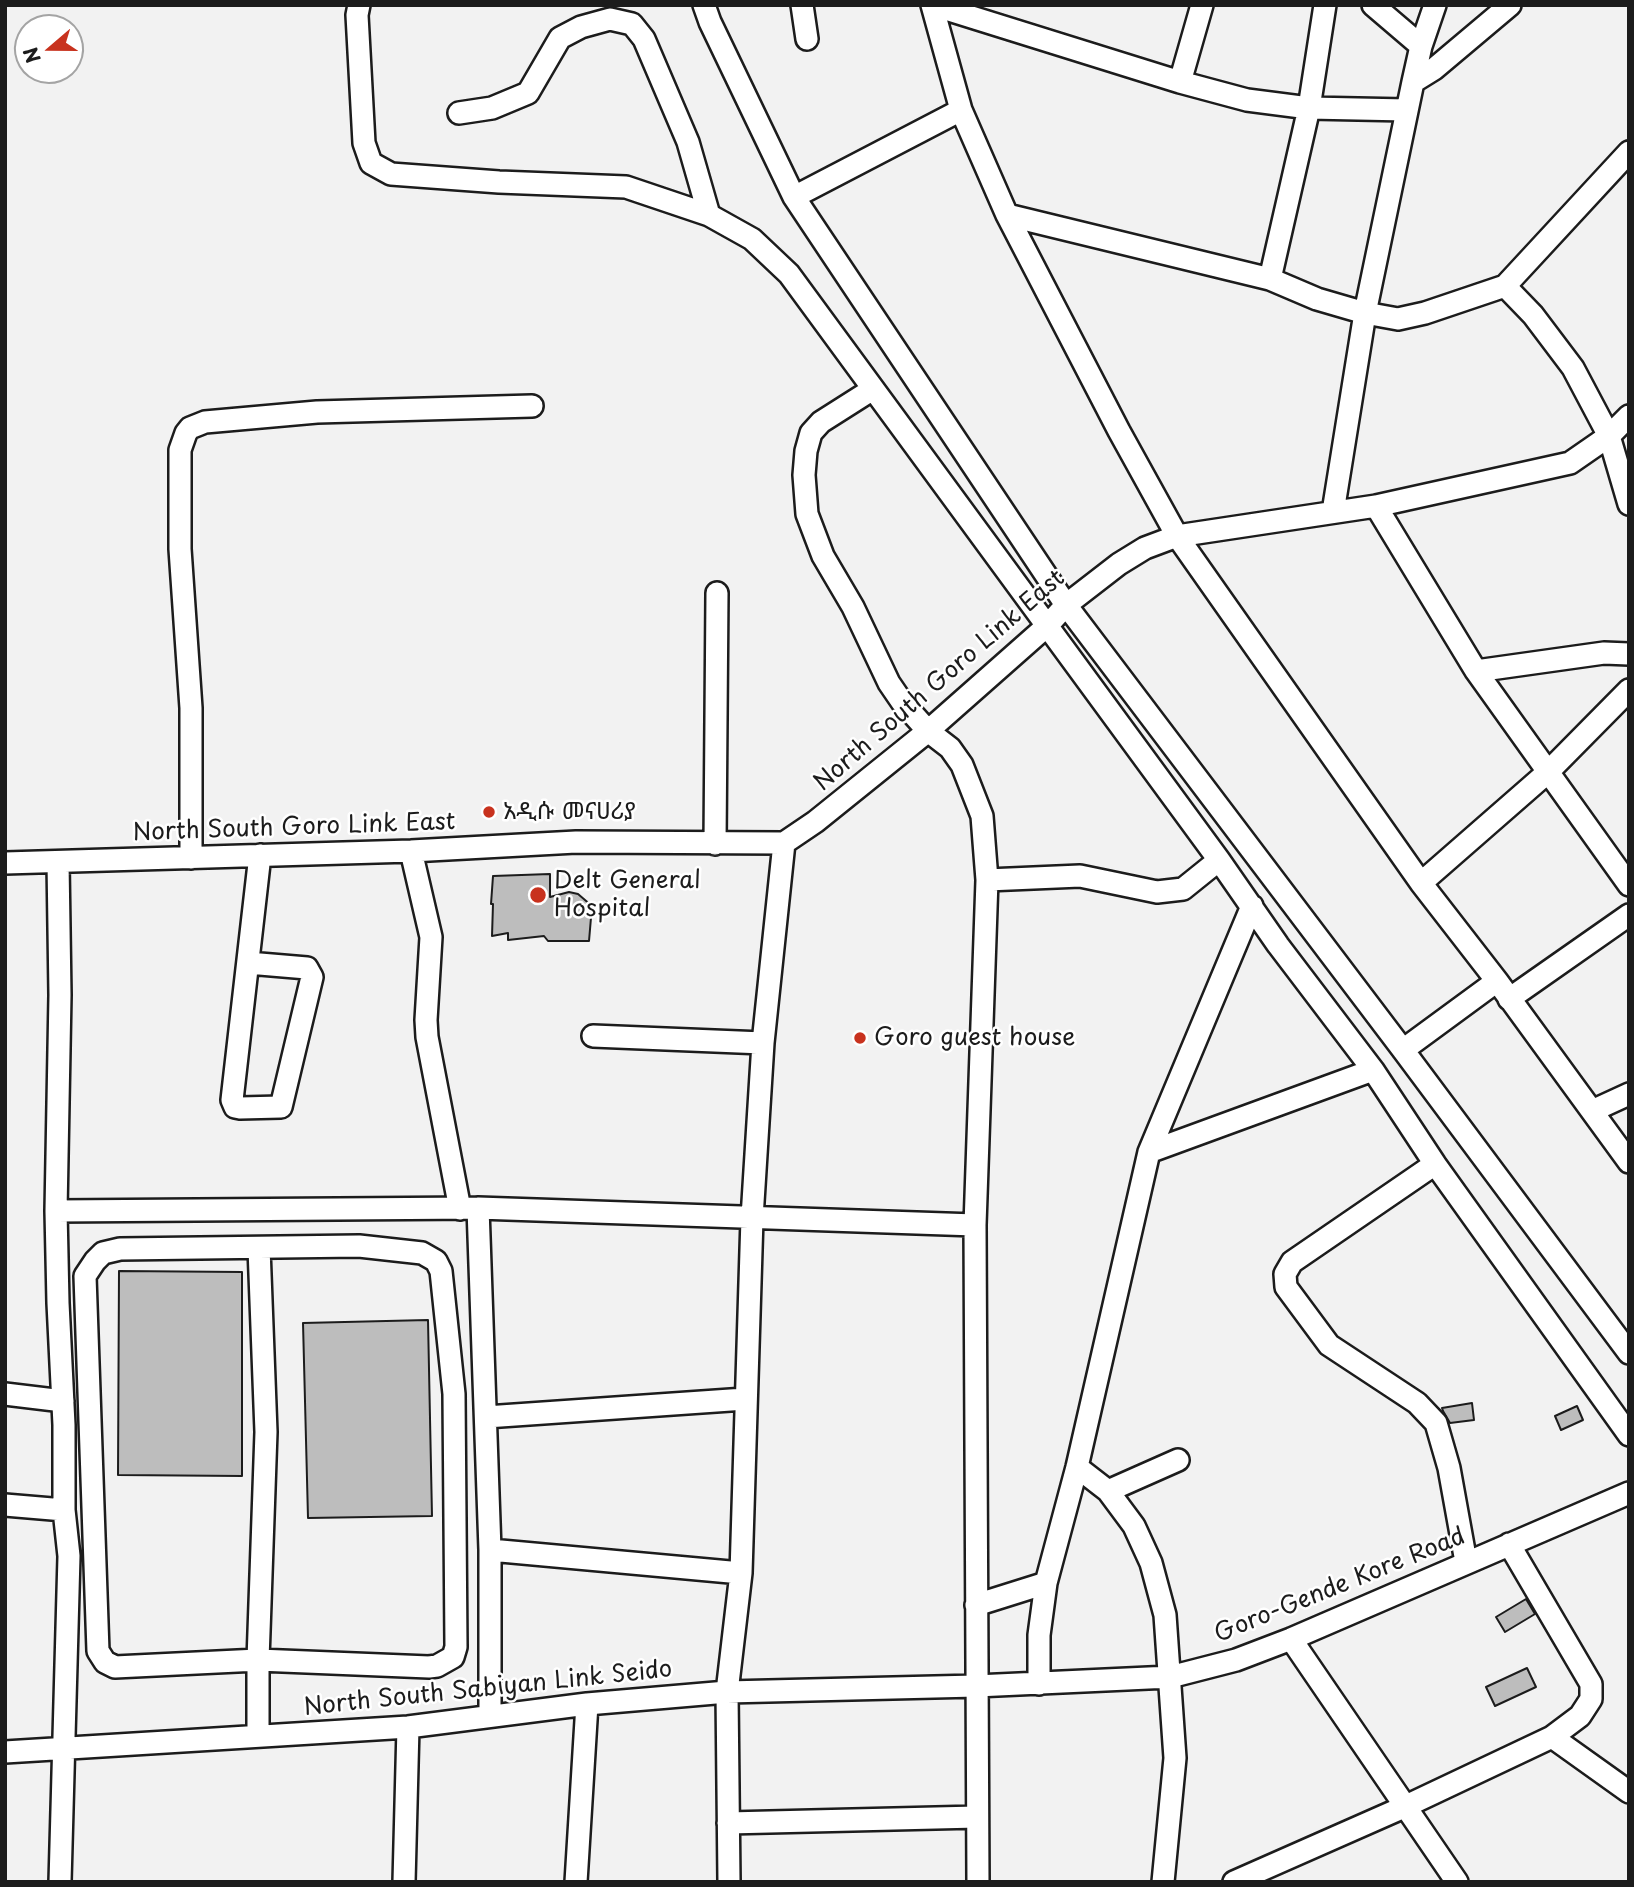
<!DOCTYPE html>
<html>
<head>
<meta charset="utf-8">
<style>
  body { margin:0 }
  #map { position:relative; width:1634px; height:1887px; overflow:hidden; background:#f2f2f2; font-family:"Playpen Sans",sans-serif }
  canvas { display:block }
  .frame { position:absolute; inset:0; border:7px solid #1c1c1c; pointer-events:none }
  .north { position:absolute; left:14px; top:14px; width:70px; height:70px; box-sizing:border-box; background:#fff; border:2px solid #a4a4a4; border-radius:50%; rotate:250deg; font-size:19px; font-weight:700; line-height:28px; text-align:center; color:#1c1c1c }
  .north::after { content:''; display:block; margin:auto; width:24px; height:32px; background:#c8321e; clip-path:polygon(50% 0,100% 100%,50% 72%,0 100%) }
</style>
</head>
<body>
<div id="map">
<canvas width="1634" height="1887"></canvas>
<div class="frame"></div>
<div class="north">N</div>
</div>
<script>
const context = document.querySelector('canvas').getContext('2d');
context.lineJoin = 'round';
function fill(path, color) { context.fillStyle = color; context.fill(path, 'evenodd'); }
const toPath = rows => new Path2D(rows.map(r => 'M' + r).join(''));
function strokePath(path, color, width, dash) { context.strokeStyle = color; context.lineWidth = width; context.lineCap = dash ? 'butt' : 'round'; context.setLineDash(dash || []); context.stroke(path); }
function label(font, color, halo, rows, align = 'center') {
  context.font = font + ' "Playpen Sans","Noto Sans Ethiopic",sans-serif'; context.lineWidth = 5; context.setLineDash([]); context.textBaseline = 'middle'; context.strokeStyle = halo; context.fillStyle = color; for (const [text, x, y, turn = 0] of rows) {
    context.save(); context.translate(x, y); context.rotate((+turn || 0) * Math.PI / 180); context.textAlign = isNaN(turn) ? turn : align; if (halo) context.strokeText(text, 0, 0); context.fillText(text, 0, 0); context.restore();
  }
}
const building = toPath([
  [550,874,550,897,569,892,578,894,592,906,589,941,548,941,544,936,508,940,508,933,492,936,493,904,491,904,493,876,550,874],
  [119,1271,242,1272,242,1476,118,1475,119,1271],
  [428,1320,432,1516,308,1518,303,1323,428,1320],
  [1472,1403,1474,1420,1450,1423,1443,1411,1442,1408,1472,1403],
  [1577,1406,1583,1420,1561,1430,1555,1416,1577,1406],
  [1526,1599,1535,1614,1505,1632,1496,1617,1526,1599],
  [1527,1668,1536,1687,1495,1706,1486,1687,1527,1668]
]);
const minor = toPath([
  [359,5,357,15,364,143,371,163,391,174,499,182,626,187,709,215,752,239,789,274,1219,860,1278,945,1373,1070,1435,1164,1629,1435],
  [704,5,710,22,794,197,1066,605,1403,1050,1629,1353],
  [802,5,807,39],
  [932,5,961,110,1007,215,1119,431,1177,536,1421,883,1497,981,1629,1162],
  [933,5,1180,82,1247,100,1309,108,1407,110],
  [1373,5,1421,46],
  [1180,82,1202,5],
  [1413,82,1434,69,1510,5],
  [459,113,492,108,528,93,560,38,581,27,610,19,632,24,644,39,688,142,709,215],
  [794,197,961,110],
  [1007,215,1270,279,1317,299,1365,313,1398,319,1425,313,1505,286,1629,152],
  [1270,279,1309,108,1325,5],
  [1505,286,1533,315,1573,368,1609,436,1629,504],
  [873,389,821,422,811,433,806,451,804,475,807,514,823,556,853,607,889,683,902,702,928,731,950,748,962,765,982,816,987,880,975,1225,978,1882],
  [1376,506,1476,671,1629,885],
  [1333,512,1365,313,1413,82,1421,46,1435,5],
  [1476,671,1604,653,1629,654],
  [715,844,717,593],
  [411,851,431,937,426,1020,427,1037,460,1209],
  [191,858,191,708,180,549,180,450,186,433,190,428,205,422,317,412,532,406],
  [58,862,60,995,56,1211,58,1303,64,1425,64,1510,69,1556,60,1882],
  [5,863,411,851,576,842,784,843,815,822,928,731,1048,625,1066,605,1119,564,1145,548,1177,536,1376,506,1570,463,1609,436,1629,416],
  [987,880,1080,876,1157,892,1183,889,1219,860],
  [1421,883,1548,772,1629,690],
  [248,963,307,968,312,977,281,1107,240,1108,235,1107,232,1100,260,855],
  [1509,999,1629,915],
  [593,1036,763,1043],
  [1403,1050,1497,981],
  [1592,1111,1629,1094],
  [1149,1152,1373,1070],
  [1435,1164,1292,1262,1285,1274,1286,1287,1329,1345,1417,1403,1436,1423,1449,1468,1466,1562],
  [478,1208,490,1550,490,1716],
  [56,1211,478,1208,975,1225],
  [359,1246,422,1253,436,1261,441,1271,454,1394,456,1647,453,1657,437,1666,429,1667,258,1660,115,1667,105,1662,98,1651,85,1276,95,1261,103,1253,120,1249,359,1246],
  [5,1394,63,1401],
  [486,1417,745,1399],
  [1077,1467,1108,1491,1134,1526,1151,1563,1165,1615,1175,1758,1163,1882],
  [1108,1491,1178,1460],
  [5,1505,64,1510],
  [490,1550,741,1573],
  [976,1605,1046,1583],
  [1291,1639,1457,1882],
  [1039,1684,1039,1635,1046,1583,1077,1467,1149,1152,1252,906],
  [258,1736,258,1660,266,1432,259,1248],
  [1552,1737,1629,1792],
  [5,1752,408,1727,587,1704,727,1692,976,1686,1170,1677,1236,1660,1291,1639,1629,1493],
  [728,1823,977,1817],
  [404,1882,408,1727],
  [576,1882,587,1704],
  [729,1882,727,1692,741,1573,752,1218,763,1043,784,843],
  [1234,1882,1404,1807,1552,1737,1580,1716,1591,1699,1591,1684,1509,1544]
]);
const markers = [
  [489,812,7,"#c8321e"],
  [538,895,9,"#c8321e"],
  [860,1038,7,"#c8321e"]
];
const streetNames = [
  ["North South Goro Link East",940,681,-41],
  ["North South Goro Link East",294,828,-2],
  ["Goro-Gende Kore Road",1340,1586,-22],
  ["North South Sabiyan Link Seido",488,1689,-6]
];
const poiNames = [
  ["አዲሱ መናሀሪያ",503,812],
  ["Delt General",554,881],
  ["Hospital",554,909],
  ["Goro guest house",874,1038]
];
fill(building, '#bdbdbd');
strokePath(building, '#1c1c1c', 2);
strokePath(minor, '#1c1c1c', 26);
strokePath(minor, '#fff', 21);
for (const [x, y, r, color] of markers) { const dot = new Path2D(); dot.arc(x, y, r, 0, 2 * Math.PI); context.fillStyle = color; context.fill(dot); strokePath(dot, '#fff', 2.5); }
label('24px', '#1c1c1c', '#fff', streetNames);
label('24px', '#1c1c1c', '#fff', poiNames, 'left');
</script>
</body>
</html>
